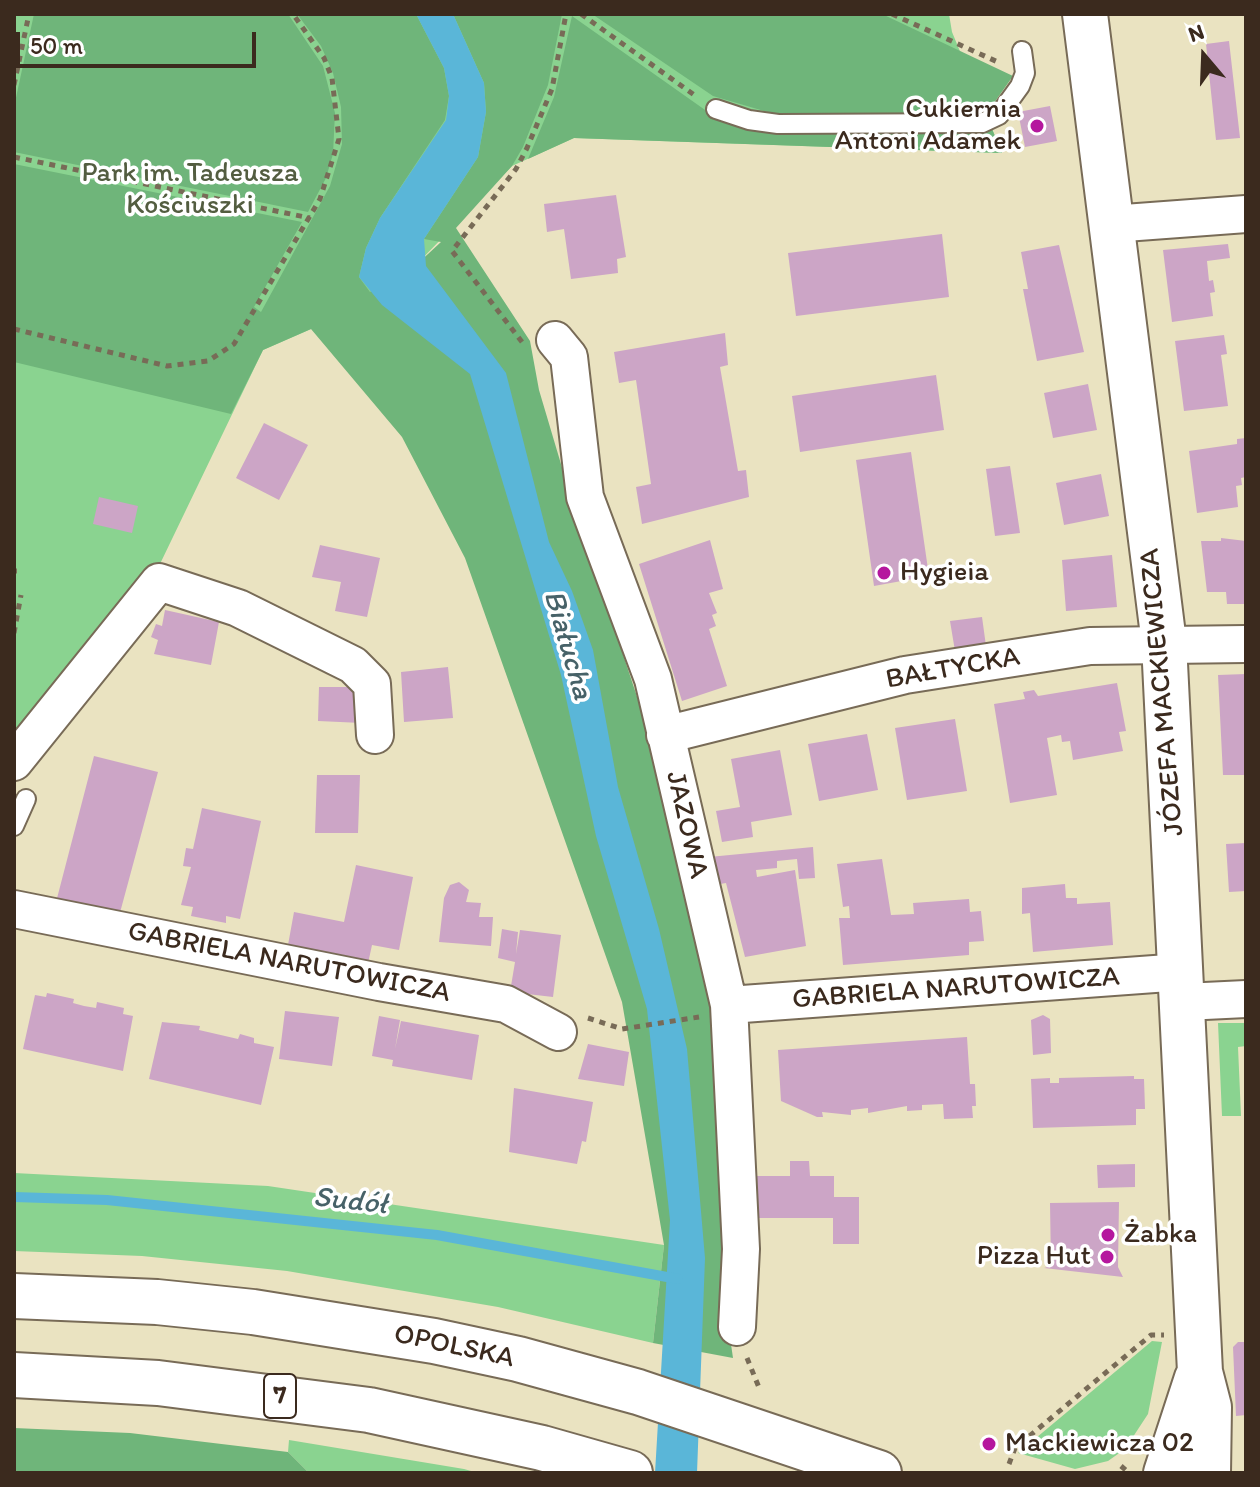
<!DOCTYPE html>
<html>
<head>
<meta charset="utf-8">
<style>
  body { margin:0 }
  #map { position:relative; width:1260px; height:1487px; overflow:hidden; background:#eae3c1; font-family:Itim,sans-serif }
  canvas { display:block }
  .frame { position:absolute; inset:0; border:16px solid #3b2a1e; pointer-events:none }
  .north { position:absolute; left:1164px; top:16px; width:80px; height:80px; -webkit-text-stroke:6px #fff; paint-order:stroke; rotate:341deg; font-size:22px; font-weight:700; line-height:32px; text-align:center; color:#3b2a1e }
  .north::after { content:''; display:block; margin:auto; width:28px; height:36px; background:#3b2a1e; clip-path:polygon(50% 0,100% 100%,50% 72%,0 100%) }
  .scale { position:absolute; left:16px; top:32px; width:240px; height:36px; box-sizing:border-box; border:4px solid #3b2a1e; border-top:0; padding-left:10px; font-size:24px; line-height:28px; white-space:nowrap; color:#3b2a1e; -webkit-text-stroke:6px #fff; paint-order:stroke }
</style>
</head>
<body>
<div id="map">
<canvas width="1260" height="1487"></canvas>
<div class="frame"></div>
<div class="north">N</div>
<div class="scale">50 m</div>
</div>
<script>
const context = document.querySelector('canvas').getContext('2d');
context.lineJoin = 'round';
function fill(path, color) { context.fillStyle = color; context.fill(path, 'evenodd'); }
const toPath = rows => new Path2D(rows.map(r => 'M' + r).join(''));
function strokePath(path, color, width, dash) { context.strokeStyle = color; context.lineWidth = width; context.lineCap = dash ? 'butt' : 'round'; context.setLineDash(dash || []); context.stroke(path); }
function label(font, color, halo, rows, align = 'center') {
  context.font = font + ' Itim,sans-serif'; context.lineWidth = 7; context.setLineDash([]); context.textBaseline = 'middle'; context.strokeStyle = halo; context.fillStyle = color; for (const [text, x, y, turn = 0] of rows) {
    context.save(); context.translate(x, y); context.rotate((+turn || 0) * Math.PI / 180); context.textAlign = isNaN(turn) ? turn : align; if (halo) context.strokeText(text, 0, 0); context.fillText(text, 0, 0); context.restore();
  }
}
const green = toPath([
  [14,14,949,14,952,32,1002,153,574,138,512,166,415,266,311,329,263,350,159,566,14,748],
  [1218,1023,1246,1023,1246,1046,1238,1047,1241,1116,1222,1116],
  [14,1173,268,1186,664,1245,653,1343,498,1307,287,1271,142,1256,14,1251],
  [1152,1341,1162,1342,1148,1414,1125,1449,1108,1461,1075,1469,1018,1453],
  [289,1440,464,1469,478,1473,309,1473,288,1452]
]);
const forest = toPath([
  [34,14,288,14,323,66,335,113,333,154,326,178,308,212,14,152,14,107],
  [297,14,416,14,444,68,449,96,445,120,380,218,366,248,359,277,370,292,415,266,441,242,424,239,478,157,486,112,484,83,453,14,562,14,548,85,523,147,512,166,456,228,530,341,539,390,569,491,652,742,714,1023,725,1159,723,1289,733,1358,653,1343,664,1245,622,1002,465,558,402,437,311,329,263,350,231,414,14,362,14,164,302,222,254,307,261,312,330,186,342,144,341,107,333,73,321,46],
  [592,14,882,14,1013,76,994,103,965,116,781,116,713,96],
  [572,16,715,117,776,131,954,133,992,129,1002,153,574,138,528,159,554,97],
  [14,1428,130,1433,288,1452,309,1473,14,1473]
]);
const water = toPath([
  [416,14,453,14,484,83,486,112,478,157,424,239,426,266,506,373,549,542,572,591,593,650,618,787,659,929,687,1049,705,1258,697,1473,655,1473,670,1220,647,1009,596,836,561,675,470,374,382,305,359,277,366,248,380,218,446,120,449,96,444,68]
]);
const stream = toPath([
  [14,1197,107,1200,437,1235,678,1279]
]);
const building = toPath([
  [1229,41,1240,138,1216,140,1206,44],
  [1050,106,1057,141,1025,147,1018,112],
  [616,195,626,257,617,259,618,273,571,279,564,229,547,232,544,204],
  [942,234,949,297,796,316,788,253],
  [1228,244,1230,258,1207,261,1209,281,1213,280,1215,292,1210,293,1213,316,1172,322,1163,250],
  [1059,245,1084,352,1037,361,1023,289,1028,289,1021,252],
  [725,333,728,365,720,367,738,471,746,470,749,497,642,524,636,487,651,484,636,380,619,383,614,352],
  [1224,335,1227,354,1221,355,1228,406,1184,411,1175,341],
  [936,375,944,430,800,452,792,396],
  [1088,384,1097,430,1053,438,1044,393],
  [264,423,308,445,279,500,236,478],
  [1246,438,1246,477,1241,478,1242,485,1236,486,1238,507,1197,513,1189,451,1237,444,1237,439],
  [911,452,929,576,874,586,856,460],
  [1010,466,1020,533,995,536,986,469],
  [1101,474,1109,516,1064,525,1056,483],
  [99,497,138,506,132,533,93,524],
  [1221,538,1246,541,1246,604,1227,604,1226,592,1207,592,1201,541,1221,541],
  [710,540,723,589,709,593,717,613,712,615,716,626,709,629,727,686,682,701,639,564],
  [320,545,380,558,367,617,335,611,341,582,312,577],
  [1112,555,1117,607,1066,611,1062,560],
  [165,610,219,622,211,665,154,654,158,640,151,637,156,624,162,626],
  [982,617,986,646,955,651,950,621],
  [448,667,453,718,404,722,401,672],
  [1246,674,1246,775,1223,775,1218,675],
  [1117,683,1126,731,1119,732,1123,751,1073,760,1070,741,1062,742,1061,735,1047,738,1057,795,1010,803,994,704,1025,699,1023,692,1034,690,1038,696],
  [319,687,360,687,362,723,318,721],
  [955,719,967,791,907,800,895,728],
  [867,734,878,790,819,801,808,744],
  [780,750,792,815,751,822,753,837,722,842,716,811,740,807,731,759],
  [94,756,158,772,118,920,55,906],
  [317,775,360,775,358,833,315,833],
  [202,808,261,821,240,919,226,916,226,923,191,916,193,907,181,905,191,867,183,866,186,848,193,849],
  [1246,843,1246,891,1229,892,1226,844],
  [813,847,815,878,799,879,797,859,777,861,777,868,756,870,757,877,795,870,806,946,745,957,726,883,714,885,709,857],
  [882,859,891,915,914,914,913,903,969,899,970,912,981,911,984,941,969,942,969,955,843,965,839,918,850,918,849,906,843,907,837,864],
  [356,865,413,877,399,950,372,945,367,968,286,956,294,912,344,922],
  [459,882,469,890,466,902,481,903,479,917,493,917,491,946,439,942,444,898,450,885],
  [1065,884,1066,898,1077,898,1077,904,1110,902,1113,945,1033,952,1030,913,1022,914,1022,888],
  [502,929,518,932,516,954,520,930,561,935,553,997,510,992,515,962,498,958],
  [47,993,74,999,73,1003,84,1006,96,1008,97,1002,124,1008,123,1014,133,1016,123,1071,23,1049,35,995,46,997],
  [285,1011,339,1017,332,1066,279,1059],
  [1043,1015,1050,1019,1051,1053,1033,1055,1031,1020],
  [379,1016,400,1020,395,1049,401,1021,479,1035,472,1080,392,1066,393,1060,372,1056],
  [162,1022,200,1026,199,1030,238,1039,240,1034,254,1038,254,1043,274,1047,261,1105,149,1079],
  [967,1037,970,1084,975,1084,976,1106,972,1106,973,1118,944,1119,943,1104,922,1105,922,1110,907,1111,907,1106,868,1113,868,1108,851,1110,851,1115,822,1112,823,1117,817,1117,781,1101,778,1050],
  [588,1044,629,1052,624,1086,578,1079],
  [1134,1076,1134,1079,1144,1079,1145,1109,1136,1109,1136,1125,1033,1128,1031,1079,1050,1078,1050,1083,1059,1083,1059,1078],
  [514,1088,593,1102,586,1142,582,1141,577,1164,509,1152],
  [790,1161,809,1161,810,1176,834,1176,834,1197,859,1197,859,1244,833,1244,833,1218,755,1218,755,1176,790,1176],
  [1135,1164,1135,1187,1098,1188,1097,1165],
  [1119,1202,1118,1267,1123,1277,1044,1268,1051,1266,1050,1203],
  [1238,1342,1246,1342,1246,1415,1236,1416,1233,1347]
]);
const path = toPath([
  [581,14,697,97],
  [892,14,1000,63],
  [14,85,29,14],
  [14,157,310,218],
  [14,329,167,366,208,361,234,344,320,199,339,139,332,78,324,58,293,14],
  [522,342,452,251,516,169,527,148,552,89,566,14],
  [14,571,17,571],
  [14,633,21,595],
  [588,1018,622,1029,699,1017],
  [747,1358,760,1390],
  [1009,1464,1015,1448,1151,1335,1164,1335],
  [1121,1466,1129,1473]
]);
const service = toPath([
  [716,109,749,120,778,124,982,123,999,115,1020,86,1025,73,1022,51],
  [14,826,26,799]
]);
const minor = toPath([
  [1111,224,1246,214],
  [555,340,569,357,585,497,653,679,729,1005,741,1249,737,1327],
  [665,735,905,675,1090,646,1246,644],
  [14,762,159,582,238,608,353,665,372,684,375,735],
  [14,909,379,982,506,1004,558,1032],
  [1184,1002,1246,999],
  [729,1005,1182,972]
]);
const tertiary = toPath([
  [1085,14,1164,643,1200,1372,1209,1407,1208,1473],
  [1166,1473,1197,1378]
]);
const primary = toPath([
  [14,1296,157,1302,253,1312,434,1341,518,1359,638,1392,879,1473],
  [14,1375,158,1383,369,1410,542,1448,630,1473]
]);
const markers = [
  [1037,126,8,"#b5179e"],
  [884,573,8,"#b5179e"],
  [1108,1235,8,"#b5179e"],
  [1107,1257,8,"#b5179e"],
  [989,1444,8,"#b5179e"]
];
const shields = [
  [280,1396,32]
];
const shieldNames = [
  ["7",280,1396]
];
const poiNames = [
  ["Cukiernia",1021,110,"right"],
  ["Antoni Adamek",1021,142,"right"],
  ["Hygieia",900,573],
  ["Żabka",1124,1235],
  ["Pizza Hut",1091,1257,"right"],
  ["Mackiewicza 02",1005,1444]
];
const parkNames = [
  ["Park im. Tadeusza",190,174],
  ["Kościuszki",190,206]
];
const streetNames = [
  ["BAŁTYCKA",953,669,-10],
  ["JÓZEFA MACKIEWICZA",1163,692,-95],
  ["JAZOWA",686,825,77],
  ["GABRIELA NARUTOWICZA",289,963,11],
  ["GABRIELA NARUTOWICZA",956,989,-4],
  ["OPOLSKA",454,1347,12]
];
const waterNames = [
  ["Białucha",567,645,74],
  ["Sudół",350,1202,6]
];
fill(green, '#8ad390');
fill(forest, '#6fb57a');
fill(water, '#5ab6d8');
strokePath(stream, '#5ab6d8', 10);
fill(building, '#cca5c6');
strokePath(service, '#786b57', 22);
strokePath(minor, '#786b57', 40);
strokePath(tertiary, '#786b57', 48);
strokePath(primary, '#786b57', 48);
strokePath(path, '#786b57', 5, [6, 6]);
strokePath(service, '#fff', 18);
strokePath(minor, '#fff', 36);
strokePath(tertiary, '#fff', 44);
strokePath(primary, '#fff', 44);
for (const [x, y, r, color] of markers) { const dot = new Path2D(); dot.arc(x, y, r, 0, 2 * Math.PI); context.fillStyle = color; context.fill(dot); strokePath(dot, '#fff', 3); }
for (const [x, y, w] of shields) { const box = new Path2D(); box.roundRect(x - w / 2, y - 22, w, 44, 6); context.fillStyle = '#fff'; context.fill(box); strokePath(box, '#3b2a1e', 2); }
label('bold 26px', '#3b2a1e', null, shieldNames);
label('28px', '#3b2a1e', '#fff', poiNames, 'left');
label('28px', '#535d40', '#fff', parkNames);
label('28px', '#3b2a1e', '#fff', streetNames);
label('italic 30px', '#476268', '#fff', waterNames);
</script>
</body>
</html>
